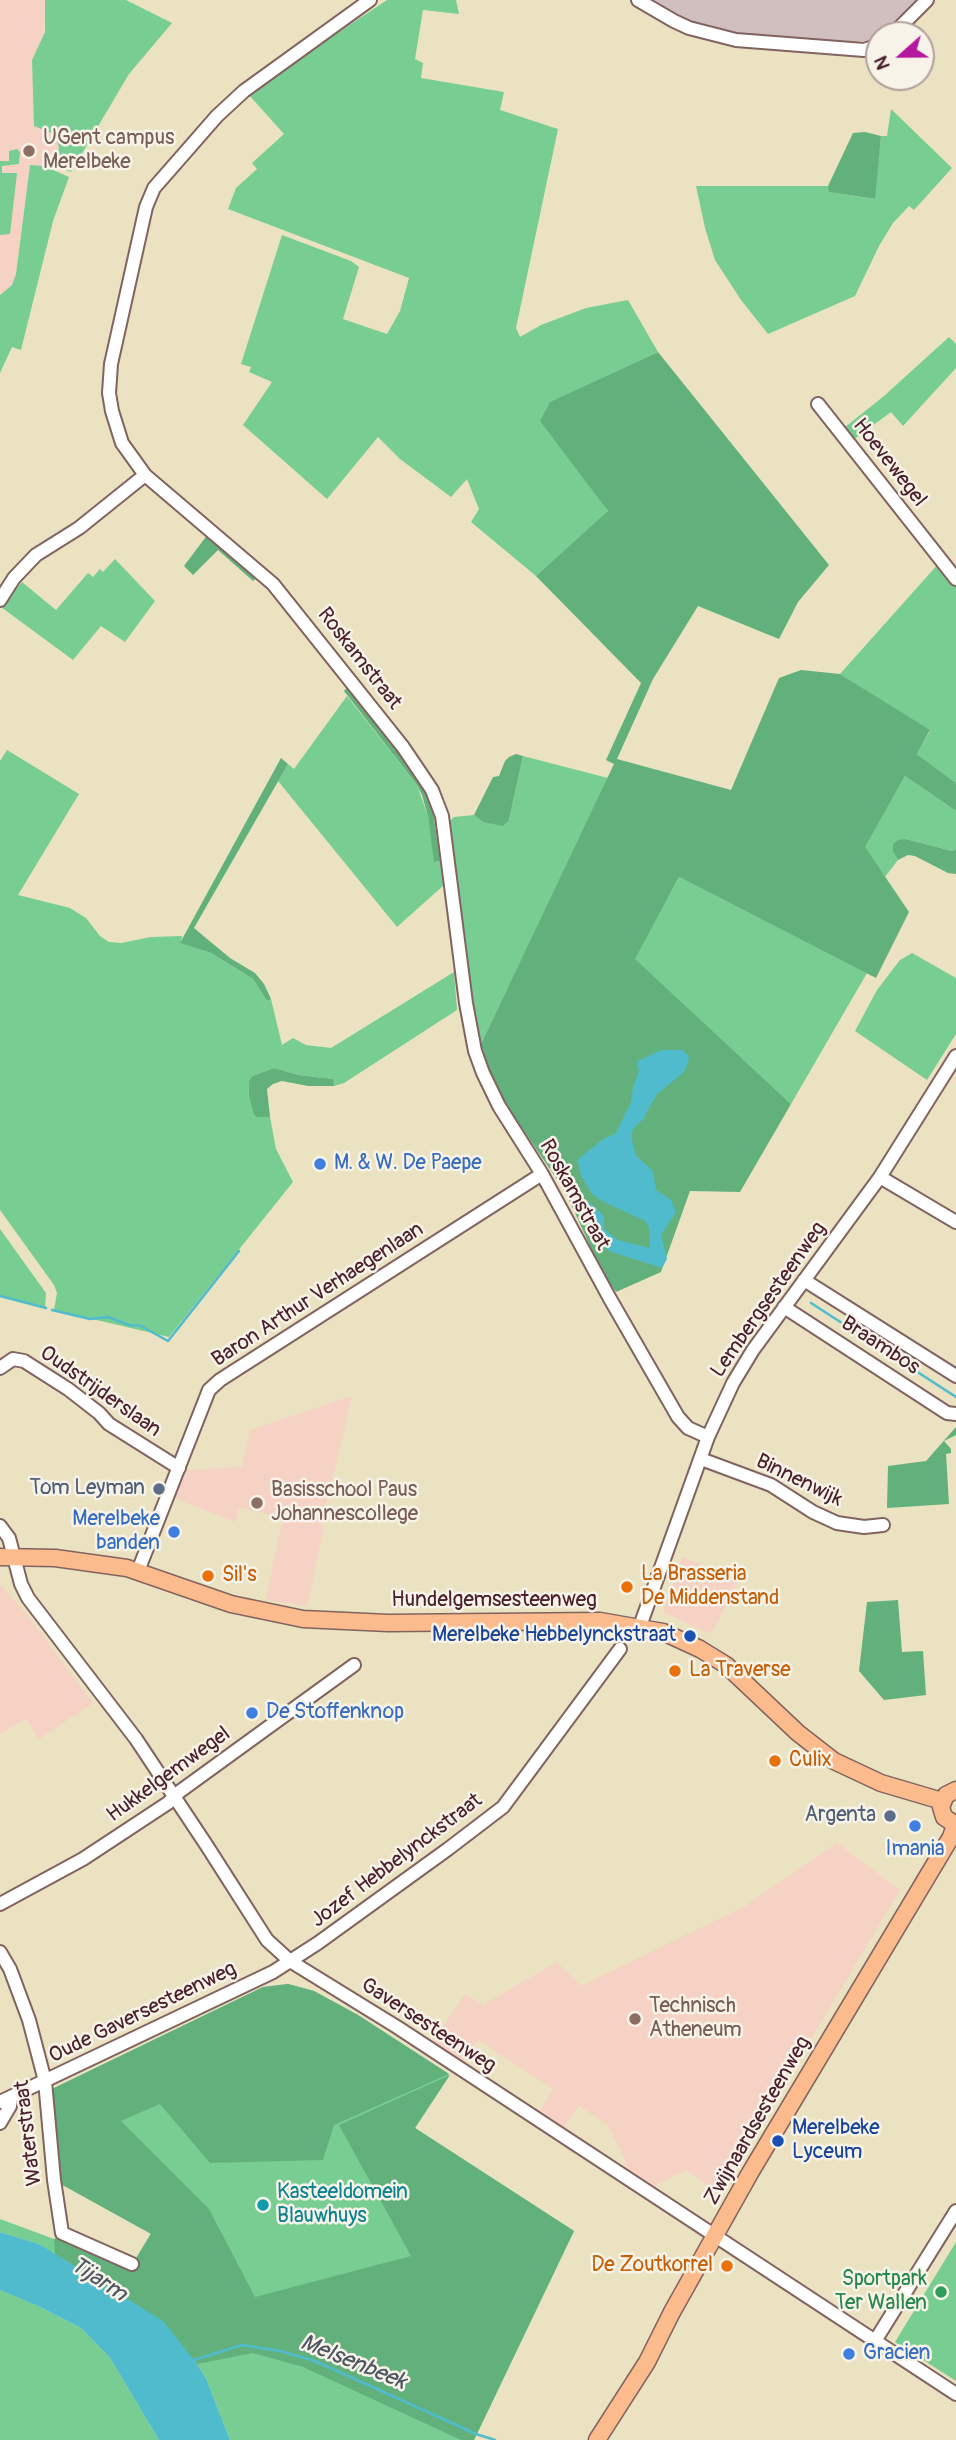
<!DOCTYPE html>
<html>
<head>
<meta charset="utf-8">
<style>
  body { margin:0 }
  #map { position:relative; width:956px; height:2440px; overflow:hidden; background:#eae2c1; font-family:Pangolin,sans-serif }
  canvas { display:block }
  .north { position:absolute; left:865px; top:21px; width:70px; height:70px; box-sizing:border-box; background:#f7f3e8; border:2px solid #b29e9c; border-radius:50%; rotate:249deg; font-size:19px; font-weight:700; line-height:28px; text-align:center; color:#4a1f2b }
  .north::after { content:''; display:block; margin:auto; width:24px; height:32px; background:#b5179e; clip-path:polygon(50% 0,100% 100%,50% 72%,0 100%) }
</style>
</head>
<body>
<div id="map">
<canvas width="956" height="2440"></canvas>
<div class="north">N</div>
</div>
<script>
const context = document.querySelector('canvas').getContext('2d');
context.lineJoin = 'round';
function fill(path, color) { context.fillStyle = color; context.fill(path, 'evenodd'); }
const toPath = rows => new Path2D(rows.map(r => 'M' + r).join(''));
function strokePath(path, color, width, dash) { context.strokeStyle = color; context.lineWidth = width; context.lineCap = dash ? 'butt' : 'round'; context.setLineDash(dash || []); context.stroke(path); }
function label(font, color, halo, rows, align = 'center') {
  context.font = font + ' Pangolin,sans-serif'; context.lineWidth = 5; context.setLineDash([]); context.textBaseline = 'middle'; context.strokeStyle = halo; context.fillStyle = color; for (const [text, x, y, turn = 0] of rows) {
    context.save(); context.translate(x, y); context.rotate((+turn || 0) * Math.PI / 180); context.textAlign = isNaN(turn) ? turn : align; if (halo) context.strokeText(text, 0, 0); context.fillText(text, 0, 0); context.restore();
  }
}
const built = toPath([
  [0,0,45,0,40,128,54,134,59,147,58,155,52,164,40,167,30,165,16,274,12,285,0,295],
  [352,1396,321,1526,324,1527,307,1606,266,1600,283,1518,239,1507,235,1522,174,1498,185,1470,242,1467,250,1430],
  [682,1557,739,1579,713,1631,707,1633,663,1612],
  [0,1585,20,1606,93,1703,39,1739,26,1719,0,1734],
  [837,1843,900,1890,719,2193,686,2170,654,2186,625,2167,627,2163,608,2125,579,2106,564,2127,540,2111,553,2089,478,2040,463,2062,432,2042,465,1994,483,2005,557,1962,581,1986,745,1906]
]);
const industrial = toPath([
  [654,0,917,0,875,40,844,43,734,33,688,20]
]);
const green = toPath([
  [45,0,126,0,172,23,129,74,71,172,52,164,58,155,59,147,54,134,34,126,32,60,45,32],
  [387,0,456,0,459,14,423,10,415,59,423,63,421,78,504,92,500,110,558,129,516,328,520,337,541,325,586,308,628,300,658,352,551,402,608,512,536,576,471,522,479,509,467,479,451,497,400,459,378,437,327,499,243,425,272,382,249,372,251,367,241,364,282,235,351,261,359,267,343,319,387,334,400,311,409,278,228,209,236,188,257,169,252,163,284,134,249,95,282,70],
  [891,109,952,168,914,210,909,206,893,223,879,246,855,296,768,334,741,300,715,260,705,228,696,186,828,186,830,192,874,199,881,136,887,136],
  [17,149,20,152,19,164,2,166,2,173,17,173,10,234,0,235,0,161,9,161,9,151],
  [30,165,44,166,69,177,53,221,21,350,12,347,0,373,0,295,12,285,16,274],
  [949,337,956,344,956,368,903,426,891,412,853,440,844,428,884,396],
  [115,559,155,601,125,642,101,626,73,660,1,607,22,582,56,610,88,573,93,577,100,569,103,572],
  [939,563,956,585,956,783,917,754,930,731,840,674],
  [347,696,417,785,428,816,435,862,440,861,444,885,397,927,278,781,288,764,294,769],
  [7,750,79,794,18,895,70,908,86,918,100,936,109,942,121,943,151,937,182,936,181,943,211,953,253,979,267,1001,271,999,282,1045,293,1038,306,1045,331,1048,454,972,457,1010,344,1083,334,1086,332,1079,299,1075,274,1068,252,1076,249,1081,249,1096,257,1117,270,1117,276,1149,293,1182,169,1337,54,1310,57,1293,54,1285,0,1210,0,761],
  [523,756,608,778,481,1044,472,998,450,832,450,821,454,817,474,815,483,822,509,820],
  [905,776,956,811,956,849,952,851,906,839,893,852,898,860,885,877,864,848],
  [679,877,867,973,791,1104,634,959],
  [912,953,956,978,956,1034,927,1080,855,1031,877,990,900,960],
  [0,1229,46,1293,45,1308,0,1297],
  [288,1984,314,1991,358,2015,449,2074,415,2128,574,2231,474,2440,230,2440,206,2378,194,2360,39,2244,0,2232,0,2219,54,2239,60,2237,129,2270,151,2233,59,2183,52,2089,263,1987],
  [956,2242,956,2381,895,2342],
  [0,2290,40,2307,81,2328,110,2358,159,2440,0,2440]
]);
const forest = toPath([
  [865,132,881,136,875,199,829,192,828,186,853,133],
  [658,352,829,565,798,602,779,639,698,606,653,679,617,759,731,790,779,678,801,670,840,674,930,730,917,754,956,783,956,811,905,776,865,847,909,912,876,978,679,877,635,959,791,1104,740,1192,690,1191,661,1272,616,1292,602,1272,565,1191,506,1105,490,1072,481,1044,614,764,606,760,641,683,536,576,608,511,540,421,550,402],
  [208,534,258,576,253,581,218,550,193,575,184,566],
  [349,685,419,778,432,803,440,861,434,862,428,816,422,795,417,785,344,691],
  [516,754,523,756,509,820,503,826,483,822,474,815,493,777,499,776,505,761,509,757],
  [281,758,288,764,194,928,230,958,255,973,264,984,271,999,267,1001,253,979,211,953,180,943],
  [906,839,952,851,956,849,956,874,948,873,915,856,908,855,898,860,893,852,893,844,898,840],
  [274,1068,299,1075,333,1079,334,1086,308,1086,282,1081,273,1084,267,1089,270,1117,257,1117,254,1115,249,1096,249,1081,252,1076],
  [956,1427,956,1435,944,1441,951,1449,951,1453,946,1454,949,1504,887,1508,888,1466,926,1461],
  [898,1600,902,1652,923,1651,926,1695,884,1700,859,1671,867,1602],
  [288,1984,314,1991,358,2015,449,2074,334,2125,323,2160,210,2163,160,2104,121,2121,209,2209,255,2297,411,2256,339,2125,450,2075,415,2128,574,2231,474,2440,461,2440,303,2367,253,2353,197,2364,162,2321,55,2254,54,2239,60,2237,97,2251,129,2270,151,2234,59,2183,52,2089,263,1987]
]);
const water = toPath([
  [661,1050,683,1050,689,1056,688,1063,684,1072,657,1094,643,1119,633,1129,631,1136,636,1156,653,1171,656,1190,671,1200,676,1212,661,1235,667,1259,662,1268,612,1252,598,1243,590,1230,581,1206,583,1203,587,1202,593,1205,604,1216,604,1229,618,1240,650,1248,649,1227,645,1221,602,1201,592,1194,582,1177,577,1160,602,1140,616,1133,631,1102,633,1087,639,1071,637,1065,638,1061],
  [0,2232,39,2244,163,2321,194,2360,206,2378,230,2440,159,2440,110,2358,81,2328,40,2307,0,2290]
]);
const stream = toPath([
  [0,1296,46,1308],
  [811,1303,956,1397],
  [52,1310,90,1319,108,1317,129,1325,141,1326,168,1341,239,1251],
  [194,2360,242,2345,280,2351,315,2361,476,2434,495,2440]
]);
const minor = toPath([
  [370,0,244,91,217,116,154,188,146,207,111,364,109,393,112,411,122,443,145,475,273,584,403,747,432,790,442,816,466,1003,475,1051,483,1073,499,1106,542,1174,609,1297,678,1417,688,1428,708,1437],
  [638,0,674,21,689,28,736,40,864,50,879,45],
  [892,35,927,0],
  [818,404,956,579],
  [0,600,14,578,36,555,79,528,145,475],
  [880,1177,956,1222],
  [804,1280,956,1376],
  [784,1307,947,1413,956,1414],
  [0,1368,13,1359,24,1361,68,1389,99,1413,109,1424,179,1468],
  [701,1459,771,1485,813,1512,837,1523,864,1527,883,1525],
  [0,1526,9,1538,21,1584,28,1598,136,1739,207,1846,267,1940,290,1961,397,2027,956,2394],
  [138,1571,209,1390,220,1380,542,1174],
  [640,1626,708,1437,733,1383,753,1350,880,1177,956,1056],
  [0,1904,83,1859,168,1803,179,1792,354,1665],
  [0,1952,10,1969,29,2020,45,2081,54,2180,62,2233,132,2264],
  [0,2102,273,1972,318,1943,448,1849,503,1807,620,1649],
  [0,2123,10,2106,11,2098],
  [875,2341,956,2211]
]);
const major = toPath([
  [0,1557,55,1558,127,1568,231,1604,303,1619,388,1623,600,1621,663,1632,700,1649,726,1665,798,1733,834,1761,881,1783,942,1801],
  [956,1790,946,1795,941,1807,944,1817,956,1825],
  [597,2440,647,2362,672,2312,750,2173,951,1837,955,1825]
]);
const markers = [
  [29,151,7,"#8d6e63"],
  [320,1164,7,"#3f7fe0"],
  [159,1489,7,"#5c6f8a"],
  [257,1503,7,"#8d6e63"],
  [174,1532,7,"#3f7fe0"],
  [208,1576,7,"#e8710a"],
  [627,1587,7,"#e8710a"],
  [690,1636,7,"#1a4fb4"],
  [675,1671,7,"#e8710a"],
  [252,1713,7,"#3f7fe0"],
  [775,1761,7,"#e8710a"],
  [890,1816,7,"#5c6f8a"],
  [915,1826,7,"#3f7fe0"],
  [635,2019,7,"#8d6e63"],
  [778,2141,7,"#1a4fb4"],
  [263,2205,7,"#0f9aa8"],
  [727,2266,7,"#e8710a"],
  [941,2292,7,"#2e9e5b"],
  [849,2354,7,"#3f7fe0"]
];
const educationNames = [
  ["UGent campus",43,139],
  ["Merelbeke",43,163],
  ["Basisschool Paus",271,1491],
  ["Johannescollege",271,1515],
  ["Technisch",649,2007],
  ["Atheneum",649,2031]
];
const streetNames = [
  ["Hoevewegel",889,463,52],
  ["Roskamstraat",359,659,52],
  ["Roskamstraat",574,1195,61],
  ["Baron Arthur Verhaegenlaan",318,1295,-33],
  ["Lembergsesteenweg",769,1300,-55],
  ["Braambos",880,1346,33],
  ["Oudstrijderslaan",100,1392,35],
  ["Binnenwijk",799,1481,26],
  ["Hundelgemsesteenweg",494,1601],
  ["Hukkelgemwegel",169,1775,-36],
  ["Jozef Hebbelynckstraat",397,1861,-37],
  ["Oude Gaversesteenweg",143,2013,-26],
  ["Gaversesteenweg",428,2026,33],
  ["Zwijnaardsesteenweg",758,2121,-60],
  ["Waterstraat",29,2133,-97]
];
const shopNames = [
  ["M. & W. De Paepe",334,1164],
  ["Merelbeke",160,1520,"right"],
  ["banden",160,1544,"right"],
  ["De Stoffenknop",266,1713],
  ["Imania",915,1850,"center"],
  ["Gracien",863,2354]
];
const serviceNames = [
  ["Tom Leyman",145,1489],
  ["Argenta",876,1816]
];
const foodNames = [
  ["La Brasseria",641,1575],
  ["De Middenstand",641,1599],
  ["Sil's",222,1576],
  ["La Traverse",689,1671],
  ["Culix",789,1761],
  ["De Zoutkorrel",713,2266,"right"]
];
const transitNames = [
  ["Merelbeke Hebbelynckstraat",676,1636],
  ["Merelbeke",792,2129,"left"],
  ["Lyceum",792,2153,"left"]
];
const cultureNames = [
  ["Kasteeldomein",277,2193],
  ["Blauwhuys",277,2217]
];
const leisureNames = [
  ["Sportpark",927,2280],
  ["Ter Wallen",927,2304]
];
const waterNames = [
  ["Tijarm",98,2280,33],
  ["Melsenbeek",353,2363,22]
];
fill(built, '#f6d2c5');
fill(industrial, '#d1bfbf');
fill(green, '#78ce92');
fill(forest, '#62b17c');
fill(water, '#50bbcc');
strokePath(stream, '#50bbcc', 2.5);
strokePath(minor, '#826360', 16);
strokePath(major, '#826360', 19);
strokePath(minor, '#fff', 12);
strokePath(major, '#fbbb8c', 16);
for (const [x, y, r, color] of markers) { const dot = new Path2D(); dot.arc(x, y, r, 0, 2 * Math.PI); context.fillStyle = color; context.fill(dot); strokePath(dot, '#f7f3e8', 2.5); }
label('21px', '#785e54', '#f7f3e8', educationNames, 'left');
label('21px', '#4a1f2b', '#f7f3e8', streetNames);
label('21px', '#366cbe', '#f7f3e8', shopNames, 'left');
label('21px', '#4e5e75', '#f7f3e8', serviceNames, 'right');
label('21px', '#c56008', '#f7f3e8', foodNames, 'left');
label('21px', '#164399', '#f7f3e8', transitNames, 'right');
label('21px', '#0d838f', '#f7f3e8', cultureNames, 'left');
label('21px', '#27864d', '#f7f3e8', leisureNames, 'right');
label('italic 23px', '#4c5663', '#f7f3e8', waterNames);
</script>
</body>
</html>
